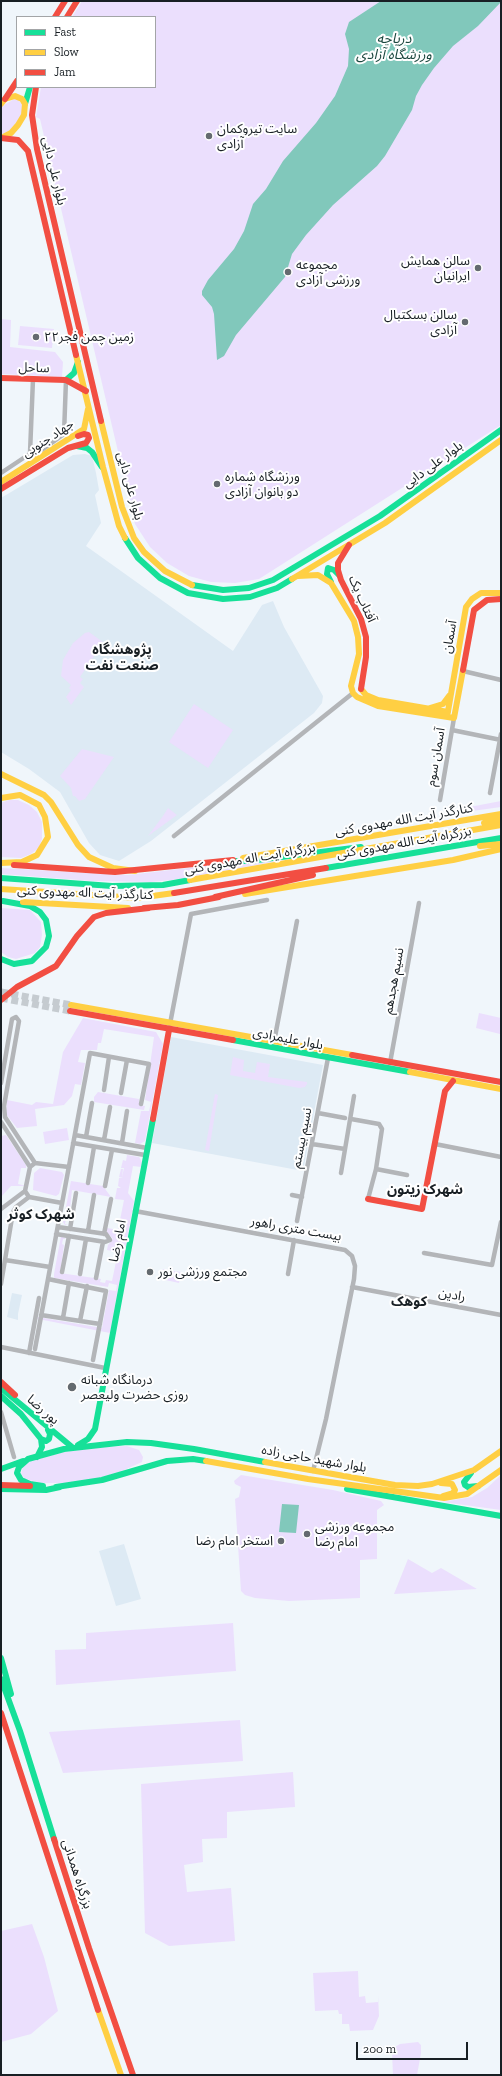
<!DOCTYPE html>
<html>
<head>
<meta charset="utf-8">
<style>
  body { margin:0 }
  #map { position:relative; width:502px; height:2076px; overflow:hidden; background:#f0f6fb; font-family:"Zilla Slab",serif }
  canvas { display:block }
  .frame { position:absolute; inset:0; border:2px solid #181f24; pointer-events:none }
  .legend { position:absolute; left:16px; top:16px; width:140px; height:72px; box-sizing:border-box; background:#fff; border:1px solid #a3a5a7; margin:0; padding:5px 7px; list-style:none; font-size:12px; color:#181f24 }
  .legend li { display:flex; align-items:center; gap:8px; height:20px }
  .legend b { width:20px; border:1px solid #a3a5a7 }
  .scale { position:absolute; left:356px; top:2042px; width:112px; height:18px; box-sizing:border-box; border:2px solid #181f24; border-top:0; padding-left:5px; font-size:12px; line-height:14px; white-space:nowrap; color:#181f24; -webkit-text-stroke:3px #fff; paint-order:stroke }
</style>
</head>
<body>
<div id="map">
<canvas width="502" height="2076"></canvas>
<div class="frame"></div>
<ul class="legend">
<li><b style="height:5px;background:#16e098"></b>Fast</li>
<li><b style="height:5px;background:#ffcf43"></b>Slow</li>
<li><b style="height:5px;background:#f24e42"></b>Jam</li>
</ul>
<div class="scale">200 m</div>
</div>
<script>
const context = document.querySelector('canvas').getContext('2d');
context.lineJoin = 'round';
function fill(path, color) { context.fillStyle = color; context.fill(path, 'evenodd'); }
const toPath = rows => new Path2D(rows.map(r => 'M' + r).join(''));
function strokePath(path, color, width, dash) { context.strokeStyle = color; context.lineWidth = width; context.lineCap = dash ? 'butt' : 'round'; context.setLineDash(dash || []); context.stroke(path); }
function label(font, color, halo, rows, align = 'center') {
  context.font = font + ' "Zilla Slab","Noto Sans Arabic",serif'; context.lineWidth = 4; context.setLineDash([]); context.textBaseline = 'middle'; context.strokeStyle = halo; context.fillStyle = color; for (const [text, x, y, turn = 0] of rows) {
    context.save(); context.translate(x, y); context.rotate((+turn || 0) * Math.PI / 180); context.textAlign = isNaN(turn) ? turn : align; if (halo) context.strokeText(text, 0, 0); context.fillText(text, 0, 0); context.restore();
  }
}
const built = toPath([
  [85,454,92,456,96,473,99,490,95,495,101,523,86,546,233,651,262,605,273,601,284,627,323,696,322,703,314,713,151,841,119,861,100,855,89,843,60,792,29,769,1,752,1,498,73,455],
  [171,1037,323,1065,303,1171,152,1143],
  [12,1293,22,1295,18,1314,18,1320,7,1317],
  [124,1544,141,1599,116,1606,99,1551]
]);
const green = toPath([
  [82,1,501,1,501,425,259,579,235,583,211,582,189,576,167,563,150,547,135,524,40,119,36,117,41,87,155,87,155,17,72,17],
  [14,99,17,99,22,104,23,108,20,120,9,131,1,135,1,107],
  [1,319,11,320,10,347,55,352,63,362,62,377,1,374],
  [20,326,54,329,52,348,18,345],
  [89,632,111,648,109,652,100,647,80,677,83,679,80,683,84,687,71,705,66,697,71,690,69,688,71,685,61,676,63,660,73,643,85,633],
  [194,704,233,730,208,768,169,742],
  [82,749,114,757,85,799,79,801,75,796,73,796,71,788,60,776],
  [9,800,18,800,29,805,37,812,42,822,42,839,39,848,31,854,21,858,1,857,1,803],
  [501,801,501,807,465,812,459,809],
  [168,808,177,815,148,836,163,816],
  [335,851,172,880,151,882,92,881,1,874,1,868,128,875],
  [1,908,30,910,41,922,42,935,40,947,35,953,16,959,8,957,1,952],
  [479,1013,501,1018,500,1034,476,1028],
  [83,1018,156,1032,163,1044,145,1141,140,1144,135,1143,141,1111,149,1111,151,1102,145,1100,154,1037,104,1029,101,1043,98,1043,97,1050,81,1050,78,1062,85,1063,81,1085,75,1084,72,1096,64,1105,35,1109,37,1126,17,1128,6,1114,7,1100,32,1105,36,1102,53,1104,63,1052],
  [233,1057,244,1060,243,1071,255,1073,257,1062,270,1064,268,1077,307,1082,307,1084,305,1087,299,1088,230,1075],
  [98,1092,139,1099,139,1105,145,1106,144,1110,94,1102,94,1097],
  [215,1094,218,1095,209,1151,205,1150],
  [67,1128,69,1140,45,1144,43,1132],
  [6,1135,26,1165,26,1168,21,1168,18,1184,26,1186,11,1186,1,1197,1,1136],
  [127,1155,139,1157,142,1162,141,1167,133,1166,128,1193,134,1201,110,1333,38,1319,37,1318,38,1317,102,1328,109,1290,116,1291,117,1285,109,1283,108,1287,54,1278,54,1274,61,1236,66,1239,63,1239,62,1244,64,1245,60,1273,101,1279,100,1282,105,1283,106,1280,112,1281,118,1252,107,1250,108,1245,113,1239,106,1231,107,1228,118,1230,124,1200,115,1199,117,1188,121,1188,118,1186,119,1178,123,1177,119,1177,121,1169,123,1169,122,1177,124,1168,121,1168,123,1160,126,1161],
  [40,1168,62,1172,64,1175,59,1194,56,1196,33,1190,34,1173],
  [71,1181,103,1186,111,1197,72,1190,69,1218,66,1218,65,1224,68,1224,65,1225,63,1222],
  [163,1269,181,1272,179,1283,161,1279],
  [127,1446,139,1450,143,1457,142,1462,120,1472,95,1479,71,1483,42,1483,25,1479,21,1474,23,1467,28,1462,64,1452,99,1447],
  [241,1475,333,1490,381,1501,384,1505,377,1510,377,1559,360,1560,360,1598,289,1601,255,1598,245,1595,241,1591,235,1499,239,1497,241,1487,235,1484,234,1481],
  [501,1475,501,1510,442,1502,472,1497,487,1488],
  [408,1559,432,1573,441,1568,477,1589,394,1594],
  [233,1623,236,1671,56,1685,55,1650,86,1649,86,1633],
  [240,1720,243,1761,63,1773,49,1732],
  [293,1772,295,1807,227,1812,227,1838,202,1839,203,1862,184,1865,187,1892,231,1888,235,1941,169,1946,145,1933,141,1784],
  [32,1924,44,1957,58,2011,31,2034,1,2042,1,1931],
  [358,1971,359,1997,365,1996,366,2003,378,2002,378,1995,379,2016,373,2030,350,2031,349,2024,342,2024,342,2014,339,2014,338,2010,315,2011,313,1973],
  [418,2042,421,2045,421,2053,417,2075,393,2075,392,2052,395,2047,400,2044]
]);
const water = toPath([
  [381,1,501,2,478,26,453,46,434,68,422,85,416,96,412,110,385,156,377,166,333,205,306,235,292,254,285,277,236,335,224,356,217,360,214,314,212,307,202,295,202,291,208,280,234,249,244,231,253,204,266,189,283,161,316,123,335,96,348,66,349,49,345,34,349,22],
  [282,1504,299,1505,296,1533,279,1532]
]);
const primaryTunnel = toPath([
  [1,992,71,1005],
  [1,998,70,1011]
]);
const street = toPath([
  [30,453,33,379],
  [35,455,64,434,66,380],
  [1,473,31,453],
  [463,671,501,680],
  [452,730,501,740],
  [490,793,501,734],
  [440,800,454,718],
  [174,836,353,693],
  [170,1024,191,914,267,900],
  [274,1042,297,921],
  [390,1063,419,903],
  [1,1083,12,1019,16,1017,19,1021,4,1106,5,1117,35,1163],
  [104,1090,109,1057],
  [121,1093,127,1060],
  [318,1113,345,1118],
  [351,1119,379,1124,382,1129,376,1169,368,1199],
  [1,1122,30,1167],
  [75,1135,147,1148],
  [86,1137,92,1103],
  [104,1140,110,1107],
  [73,1143,145,1155],
  [122,1143,127,1111],
  [312,1144,345,1149],
  [435,1144,501,1157],
  [376,1169,407,1175],
  [341,1173,354,1096],
  [88,1183,94,1147],
  [105,1186,112,1150],
  [292,1195,302,1197],
  [62,1203,29,1197,25,1191,30,1167,35,1163,69,1167],
  [1,1209,25,1191],
  [135,1211,345,1250,352,1256,355,1266,354,1279,326,1419,313,1471],
  [297,1221,328,1058],
  [70,1229,76,1193],
  [88,1231,94,1195],
  [56,1234,105,1242,110,1240,106,1234,58,1227],
  [104,1234,111,1199],
  [424,1253,492,1265,501,1222],
  [5,1260,50,1267],
  [62,1272,69,1236],
  [80,1274,86,1239],
  [288,1274,294,1240],
  [96,1278,103,1242],
  [48,1279,106,1291,93,1360],
  [1,1284,13,1212,16,1207,29,1197],
  [352,1287,501,1315],
  [41,1315,100,1324],
  [63,1318,69,1283],
  [80,1321,87,1286],
  [1,1347,105,1368],
  [35,1349,90,1053,149,1064,141,1104],
  [29,1353,39,1298],
  [1,1412,14,1457]
]);
const fast = toPath([
  [25,104,30,87],
  [66,380,74,373,78,362],
  [77,446,87,448,92,452,102,467],
  [125,538,138,558,160,578,188,593,223,599,250,597,277,588,292,579],
  [331,582,327,574,328,568,334,570,339,575],
  [192,585,223,590,249,588,273,580,380,516,501,430],
  [228,861,249,861,361,847],
  [326,868,501,838],
  [1,878,112,886,163,885,190,880],
  [1,959,14,964,32,961,46,947,49,936,46,920,40,912,30,906,3,901],
  [233,1040,410,1072],
  [1,1388,72,1447],
  [1,1396,21,1414,41,1439,42,1447,37,1457],
  [41,1439,46,1441,49,1439,50,1434,48,1430],
  [78,1445,88,1439,95,1429,153,1119],
  [1,1469,23,1461],
  [471,1473,464,1482,465,1485,468,1487,478,1486],
  [43,1486,30,1484,21,1480,17,1473,19,1467,28,1459,64,1449,127,1442,151,1443,194,1449,265,1462],
  [56,1487,102,1480,167,1461,193,1459,206,1461],
  [1,1489,46,1490,60,1487],
  [347,1489,501,1516],
  [1,1658,11,1694],
  [1,1679,20,1731,54,1839]
]);
const slow = toPath([
  [1,104,5,99,15,96,22,99,25,104,24,115,18,125,11,133,1,138],
  [76,355,103,467,119,526,125,538],
  [101,421,122,507,134,538,144,552,165,571,192,585],
  [1,482,84,429,88,409],
  [298,576,318,575,331,583,354,621,358,637,359,654,351,686,353,693,357,697,378,706,454,718,463,670],
  [292,579,385,523,501,440],
  [361,689,366,695,378,700,448,712],
  [430,708,443,704,449,696],
  [447,717,466,607,472,599,481,593,501,593],
  [1,774,44,795,51,802,78,845,89,857,113,868,135,871],
  [1,798,20,795,39,805,45,817,48,837,37,855,22,862,1,863],
  [484,823,501,820],
  [480,846,501,844],
  [243,858,501,814],
  [190,880,501,825],
  [1,889,138,898,174,893],
  [245,894,453,860,501,849],
  [23,902,128,908],
  [71,1005,352,1055],
  [410,1072,501,1089],
  [206,1461,308,1479,444,1498,467,1494,501,1470],
  [265,1462,395,1485,418,1486,432,1484,474,1470,501,1451],
  [441,1483,452,1484,455,1490,453,1493,443,1496],
  [98,2010,121,2075]
]);
const jam = toPath([
  [55,17,65,1],
  [67,17,77,1],
  [36,87,32,115,37,149,101,421],
  [5,99,17,81],
  [1,138,18,140,28,151,76,355],
  [1,378,66,380,86,391],
  [1,489,68,448,86,443,89,438,88,435,84,434,78,436],
  [349,545,338,563,338,570,341,580,361,619,366,637,366,657,361,689],
  [463,670,474,610,487,600,501,599],
  [14,865,115,872,233,860],
  [174,893,326,868],
  [215,897,313,875],
  [144,908,178,905,219,897],
  [1,1000,17,987,56,966,77,936,94,917,106,913,149,908],
  [70,1011,233,1040],
  [352,1055,501,1082],
  [153,1119,169,1030],
  [368,1199,422,1209,445,1091,453,1081],
  [1,1382,15,1395],
  [1,1485,30,1486],
  [1,1713,98,2010],
  [54,1839,89,1948,133,2075]
]);
const markers = [
  [209,136,4,"#646a6f"],
  [478,268,4,"#646a6f"],
  [288,272,4,"#646a6f"],
  [465,322,4,"#646a6f"],
  [36,337,4,"#646a6f"],
  [217,484,4,"#646a6f"],
  [150,1272,4,"#646a6f"],
  [72,1387,5,"#646a6f"],
  [307,1534,4,"#646a6f"],
  [281,1541,4,"#646a6f"]
];
const poiNames = [
  ["سایت تیروکمان",217,129],
  ["آزادی",217,144],
  ["سالن همایش",470,261,"right"],
  ["ایرانیان",470,276,"right"],
  ["مجموعه",296,265],
  ["ورزشی آزادی",296,280],
  ["سالن بسکتبال",457,315,"right"],
  ["آزادی",457,330,"right"],
  ["زمین چمن فجر۲۲",44,337],
  ["ورزشگاه شماره",225,477],
  ["دو بانوان آزادی",225,492],
  ["مجتمع ورزشی نور",158,1272],
  ["درمانگاه شبانه",81,1380],
  ["روزی حضرت ولیعصر",81,1395],
  ["مجموعه ورزشی",315,1527],
  ["امام رضا",315,1542],
  ["استخر امام رضا",273,1541,"right"]
];
const streetNames = [
  ["بلوار علی دایی",54,171,77],
  ["ساحل",34,368,2],
  ["جهاد جنوبی",48,439,-33],
  ["بلوار علی دایی",433,465,-36],
  ["بلوار علی دایی",130,486,75],
  ["آفتاب یک",362,599,66],
  ["آسمان",450,637,-80],
  ["آسمان سوم",436,757,-80],
  ["کنارگذر آیت الله مهدوی کنی",404,820,-10],
  ["بزرگراه آیت الله مهدوی کنی",404,843,-10],
  ["بزرگراه آیت اله مهدوی کنی",250,859,-10],
  ["کنارگذر آیت اله مهدوی کنی",85,893,2],
  ["نسیم هجدهم",394,981,-80],
  ["بلوار علیمرادی",288,1039,11],
  ["نسیم بیستم",302,1138,-79],
  ["بیست متری راهور",296,1229,10],
  ["امام رضا",118,1241,-79],
  ["رادین",452,1295,10],
  ["پور رضا",43,1410,41],
  ["بلوار شهید حاجی زاده",314,1459,10],
  ["بزرگراه همدانی",77,1874,72]
];
const waterNames = [
  ["دریاچه",394,39],
  ["ورزشگاه آزادی",394,55]
];
const neighbourhoodNames = [
  ["پژوهشگاه",122,650],
  ["صنعت نفت",122,666],
  ["شهرک زیتون",425,1190],
  ["شهرک کوثر",41,1215],
  ["کوهک",409,1302]
];
fill(built, '#ddeaf4');
fill(green, '#ebdffd');
fill(water, '#81c8bb');
strokePath(primaryTunnel, '#c5cbd0', 7, [7, 3.5]);
strokePath(street, '#b3b5b8', 4.5);
strokePath(fast, '#16e098', 6);
strokePath(slow, '#ffcf43', 6);
strokePath(jam, '#f24e42', 6);
for (const [x, y, r, color] of markers) { const dot = new Path2D(); dot.arc(x, y, r, 0, 2 * Math.PI); context.fillStyle = color; context.fill(dot); strokePath(dot, '#fff', 1.5); }
label('13px', '#181f24', '#fff', poiNames, 'left');
label('13px', '#181f24', '#fff', streetNames);
label('italic 14px', '#1b473e', '#fff', waterNames);
label('bold 14px', '#181f24', '#fff', neighbourhoodNames);
</script>
</body>
</html>
